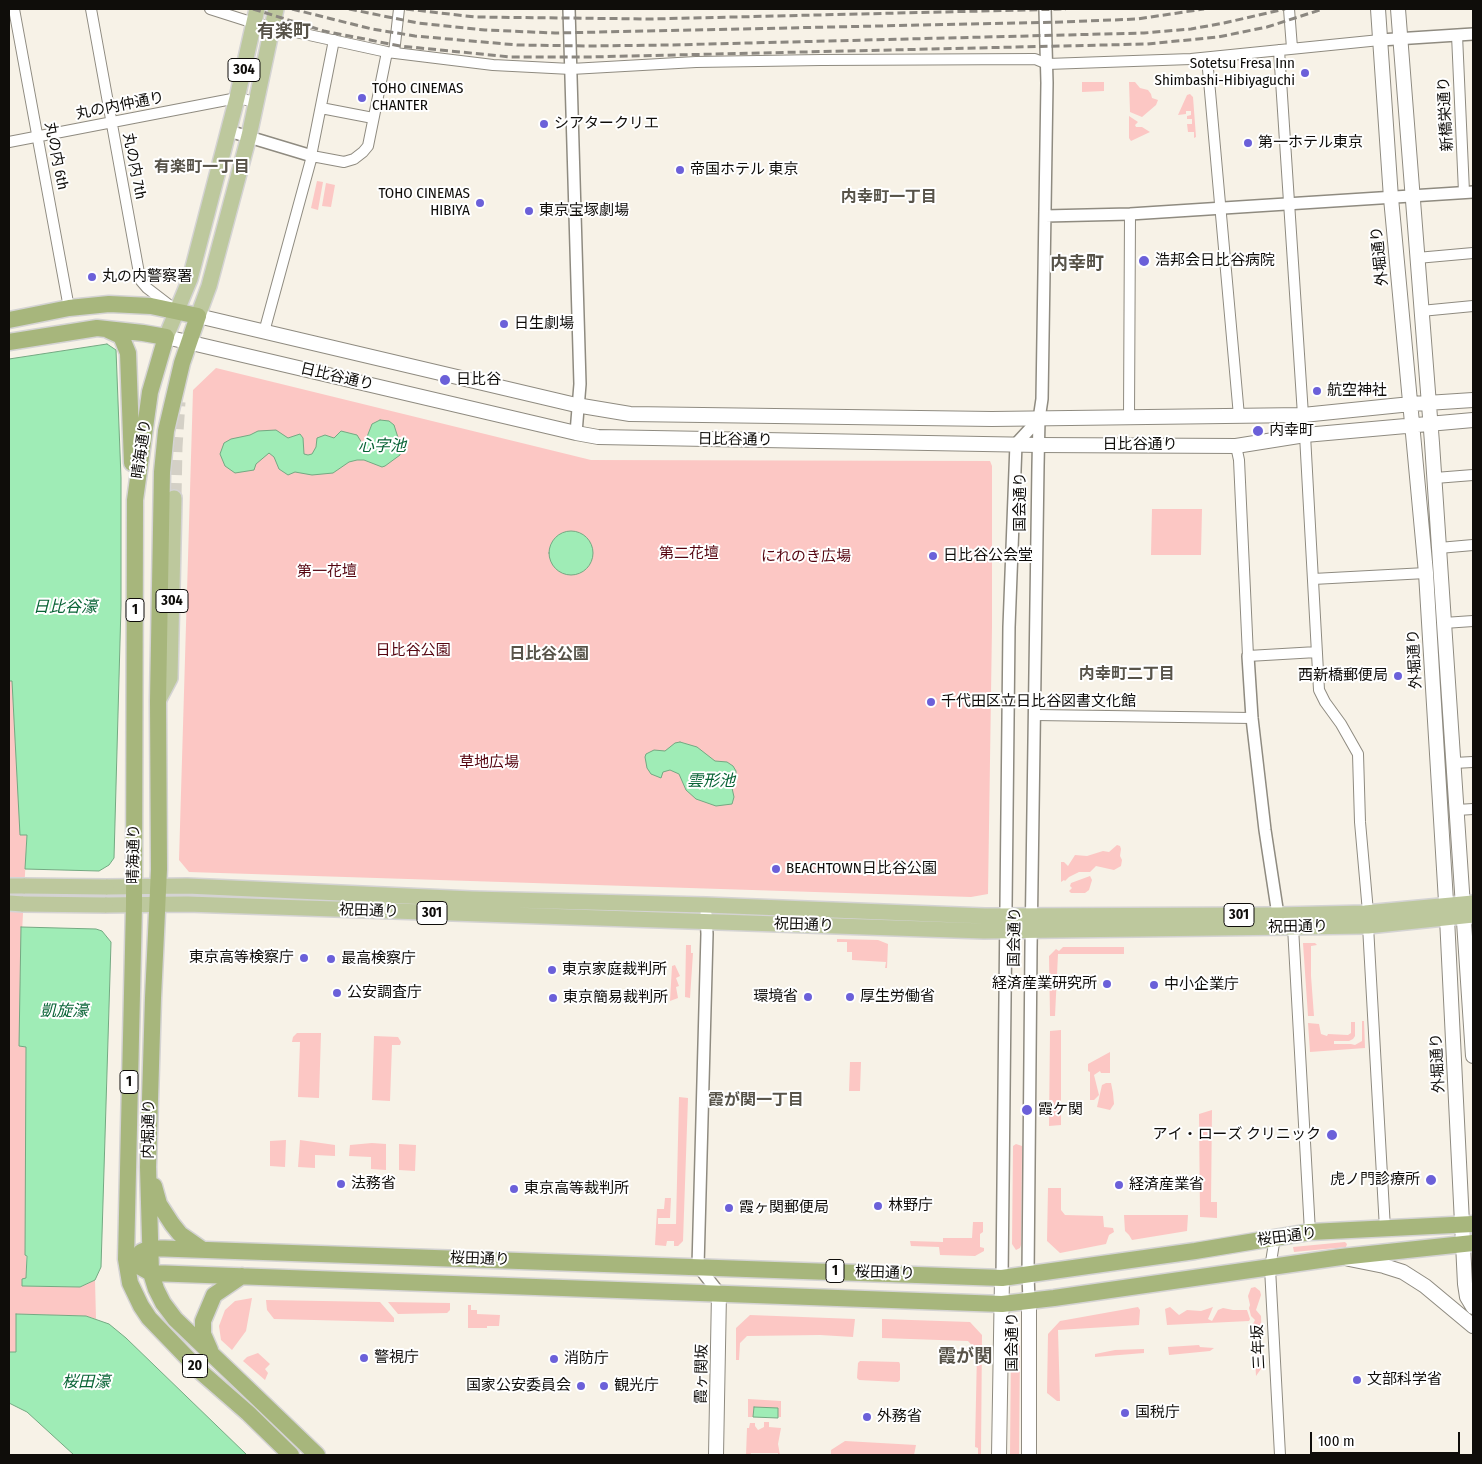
<!DOCTYPE html>
<html>
<head>
<meta charset="utf-8">
<style>
  body { margin:0 }
  #map { position:relative; width:1482px; height:1464px; overflow:hidden; background:#f7f2e7; font-family:"Fira Sans Condensed",sans-serif }
  canvas { display:block }
  .frame { position:absolute; inset:0; border:10px solid #0f0d0a; pointer-events:none }
  .scale { position:absolute; left:1310px; top:1432px; width:150px; height:22px; box-sizing:border-box; border:2px solid #0f0d0a; border-top:0; padding-left:6px; font-size:15px; line-height:18px; white-space:nowrap; color:#0f0d0a; -webkit-text-stroke:4px #fff; paint-order:stroke }
</style>
</head>
<body>
<div id="map">
<canvas width="1482" height="1464"></canvas>
<div class="frame"></div>
<div class="scale">100 m</div>
</div>
<script>
const context = document.querySelector('canvas').getContext('2d');
context.lineJoin = 'round';
function fill(path, color) { context.fillStyle = color; context.fill(path, 'evenodd'); }
const toPath = rows => new Path2D(rows.map(r => 'M' + r).join(''));
function strokePath(path, color, width, dash) { context.strokeStyle = color; context.lineWidth = width; context.lineCap = dash ? 'butt' : 'round'; context.setLineDash(dash || []); context.stroke(path); }
function label(font, color, halo, rows, align = 'center') {
  context.font = font + ' "Fira Sans Condensed","Noto Sans JP",sans-serif'; context.lineWidth = 4; context.setLineDash([]); context.textBaseline = 'middle'; context.strokeStyle = halo; context.fillStyle = color; for (const [text, x, y, turn = 0] of rows) {
    context.save(); context.translate(x, y); context.rotate((+turn || 0) * Math.PI / 180); context.textAlign = isNaN(turn) ? turn : align; if (halo) context.strokeText(text, 0, 0); context.fillText(text, 0, 0); context.restore();
  }
}
const green = toPath([
  [1082,82,1104,82,1104,91,1082,92],
  [1129,82,1135,82,1140,88,1148,90,1151,94,1152,98,1158,100,1156,105,1142,117,1130,112],
  [1190,94,1193,97,1196,137,1194,138,1194,132,1188,132,1187,124,1192,124,1192,119,1187,119,1187,116,1191,115,1191,111,1186,111,1186,114,1178,115,1187,95],
  [1129,116,1138,122,1135,125,1136,127,1142,127,1150,132,1131,141,1129,138],
  [317,181,323,182,318,210,311,208],
  [326,183,335,185,331,207,322,206],
  [216,368,591,460,990,461,992,466,992,627,988,894,971,897,189,872,179,860,193,390],
  [1152,509,1202,509,1201,555,1151,555],
  [9,681,12,681,21,835,27,835,20,972,26,1047,26,1279,22,1286,80,1287,95,1280,96,1319,86,1316,17,1314,16,1352,9,1352],
  [1117,845,1120,846,1121,849,1120,856,1122,860,1121,866,1114,870,1096,866,1090,872,1079,872,1069,877,1065,881,1064,880,1061,882,1061,862,1064,862,1068,866,1075,855,1087,856,1103,851,1109,852],
  [1090,876,1092,880,1089,890,1085,893,1071,893,1069,891,1072,888,1070,886,1071,883],
  [837,939,878,940,888,944,887,968,885,968,886,962,852,960,852,952,847,952,847,942,837,942],
  [1303,943,1315,943,1317,945,1311,946,1311,976,1314,1016,1308,1016],
  [686,945,691,945,691,953,693,953,690,998,685,997],
  [1063,947,1124,947,1124,954,1058,954,1055,1016,1050,1016,1049,956,1056,949,1059,951],
  [675,965,680,976,676,978,679,986,676,987,678,998,670,1001,672,966],
  [1362,1021,1364,1021,1365,1048,1310,1052,1308,1023,1319,1024,1321,1034,1327,1036,1328,1034,1348,1035,1351,1033,1351,1022,1355,1022,1355,1036,1353,1039,1349,1041,1334,1041,1334,1044,1351,1044,1355,1045,1362,1041],
  [1061,1030,1061,1125,1049,1126,1050,1031],
  [297,1033,321,1033,319,1098,298,1097,300,1042,292,1042,293,1037],
  [374,1036,398,1037,401,1042,400,1045,392,1045,390,1101,372,1100],
  [1110,1052,1110,1073,1101,1073,1100,1071,1094,1075,1099,1095,1094,1100,1090,1100,1090,1072,1088,1071,1088,1064],
  [850,1062,861,1062,860,1091,849,1091],
  [1106,1083,1111,1083,1113,1093,1114,1104,1110,1110,1097,1107,1102,1085],
  [679,1097,688,1098,683,1241,678,1246,674,1246,674,1241,667,1241,666,1246,655,1245,657,1209,664,1209,665,1198,671,1198,670,1218,658,1218,658,1224,676,1224],
  [1212,1110,1211,1202,1217,1202,1217,1218,1200,1217,1199,1114],
  [286,1140,285,1167,270,1166,270,1141],
  [300,1140,335,1145,335,1156,315,1155,315,1168,298,1167],
  [372,1143,386,1144,386,1170,371,1169,371,1157,349,1156,350,1145],
  [399,1144,416,1145,415,1171,399,1170],
  [1016,1144,1022,1146,1021,1245,1020,1248,1016,1250,1012,1244,1013,1146],
  [1048,1188,1061,1188,1061,1210,1065,1215,1103,1216,1104,1227,1113,1228,1114,1232,1109,1235,1106,1244,1060,1253,1047,1241],
  [1124,1215,1188,1215,1187,1231,1132,1240,1129,1235,1125,1231],
  [973,1222,983,1222,983,1232,980,1234,980,1247,984,1248,984,1251,975,1256,940,1255,939,1247,911,1246,910,1241,943,1242,943,1238,972,1238],
  [1345,1242,1347,1244,1346,1247,1294,1252,1293,1247],
  [1255,1287,1260,1291,1261,1295,1256,1310,1261,1316,1263,1366,1256,1376,1253,1324,1255,1320,1251,1316,1249,1308,1250,1305,1248,1296,1251,1288],
  [252,1298,246,1331,232,1350,221,1340,219,1326,225,1310,235,1301],
  [266,1300,380,1302,394,1318,394,1322,274,1319,267,1310],
  [388,1302,450,1303,450,1310,447,1313,398,1314],
  [468,1305,471,1305,471,1310,477,1310,477,1314,500,1315,499,1326,487,1326,487,1328,468,1328],
  [1138,1307,1140,1310,1139,1325,1058,1330,1060,1401,1057,1401,1047,1393,1048,1334,1060,1321],
  [1170,1307,1179,1315,1187,1310,1201,1311,1213,1307,1208,1319,1212,1321,1218,1310,1223,1308,1233,1310,1247,1310,1250,1319,1249,1321,1167,1325,1165,1309],
  [750,1315,855,1319,853,1337,820,1335,747,1336,740,1343,739,1360,736,1360,736,1328],
  [882,1319,970,1322,982,1335,981,1455,978,1455,978,1448,975,1447,977,1351,968,1341,882,1338],
  [1013,1342,1018,1343,1020,1345,1019,1455,1010,1455,1011,1346],
  [1199,1345,1200,1347,1214,1348,1210,1351,1169,1355,1168,1347],
  [1144,1349,1144,1353,1095,1357,1095,1354,1115,1350],
  [258,1353,270,1364,265,1369,268,1373,265,1380,243,1361,247,1357],
  [860,1361,899,1362,900,1364,900,1380,898,1382,859,1380,857,1378,858,1363],
  [748,1399,781,1401,781,1417,778,1417,778,1408,754,1408,753,1417,748,1417],
  [764,1422,769,1422,769,1427,781,1428,778,1444,780,1455,778,1455,778,1453,751,1453,750,1455,746,1455,747,1428,749,1428,750,1423,755,1423,755,1426,758,1430,764,1427],
  [845,1441,916,1445,914,1455,831,1455,831,1450]
]);
const water = toPath([
  [107,344,116,350,121,478,121,606,114,858,109,865,99,871,25,869,27,835,20,835,12,681,9,681,9,359,107,344],
  [380,420,389,421,394,425,401,447,400,455,385,466,382,467,364,460,357,460,349,462,333,473,312,475,295,472,288,475,279,469,274,457,269,453,256,464,254,470,235,473,225,466,220,454,224,443,231,439,250,435,258,431,276,430,288,438,300,434,303,438,304,454,308,455,312,454,316,447,317,438,325,435,334,438,341,431,357,435,362,443,365,442,372,424,380,420],
  '549 553a22 22 0 1 1 44 0a22 22 0 1 1-44 0Z',
  [680,742,697,747,715,761,727,762,733,766,736,771,736,777,732,788,734,797,732,804,716,806,696,799,686,790,679,774,670,770,663,772,661,778,651,774,647,768,645,757,646,754,654,750,665,751,675,743,680,742],
  [21,927,96,929,102,931,111,942,101,1267,95,1280,80,1287,22,1286,22,1279,26,1278,27,1256,25,1255,26,1047,19,1046,21,927],
  [16,1314,86,1316,109,1324,126,1338,247,1455,74,1455,27,1412,9,1403,9,1352,16,1352,16,1314],
  [754,1407,778,1408,778,1418,753,1417,754,1407]
]);
const primaryTunnel = toPath([
  [174,498,175,447,178,402]
]);
const minor = toPath([
  [14,9,69,308],
  [91,9,139,273,141,281,147,288,173,308],
  [210,9,254,23,387,52,493,65,571,69,696,62,821,60,1035,59,1047,64,1191,59,1380,40],
  [1289,9,1292,48],
  [1457,35,1464,192],
  [1279,50,1303,415],
  [394,53,399,9],
  [1207,58,1239,416],
  [321,108,373,118],
  [9,142,237,98,256,102],
  [311,156,334,40],
  [1417,258,1473,253],
  [1421,311,1473,306],
  [264,332,312,156,344,162,354,159,363,152,368,146,387,52],
  [1129,416,1130,214],
  [1305,435,1319,690,1325,702,1341,724,1358,754,1360,822,1368,912],
  [1236,446,1239,460,1248,656,1317,652],
  [1435,478,1473,475],
  [1439,548,1473,545],
  [1313,579,1426,573],
  [1444,623,1473,621],
  [1035,715,1252,718],
  [1454,763,1473,762],
  [1457,810,1473,809],
  [1289,924,1293,927,1310,1232],
  [1368,926,1385,1229],
  [1275,1237,1270,1268,1280,1455]
]);
const tertiary = toPath([
  [569,9,580,384,576,433],
  [1380,40,1473,34],
  [229,131,312,156],
  [1045,216,1130,214,1473,192],
  [1248,656,1252,718,1265,830,1278,915,1284,920],
  [706,914,707,934,698,1266,719,1293],
  [1002,1278,1009,627,1016,444,1039,419],
  [1029,1301,1028,1275,1031,948,1038,466,1039,419,1042,399,1047,83,1045,9]
]);
const secondary = toPath([
  [1378,9,1391,198,1426,573,1447,918,1465,1284,1467,1297,1473,1307],
  [1398,9,1432,443,1473,1056],
  [198,316,576,405,630,414,992,419,1303,415,1411,404,1473,400],
  [166,337,576,433,598,437,1038,445,1236,446,1305,435,1473,420],
  [1349,1259,1384,1266,1403,1272,1425,1286,1473,1326],
  [716,1455,719,1293],
  [999,1455,1002,1278],
  [1029,1455,1029,1301]
]);
const primary = toPath([
  [198,316,209,286,249,136,276,9],
  [166,337,190,279,237,98,257,9],
  [158,701,170,678,174,498],
  [9,886,25,886],
  [106,887,187,886,472,899,706,905,985,916,1278,915,1365,913,1473,903],
  [9,903,23,904],
  [105,905,187,904,984,931,1368,926,1473,915]
]);
const trunk = toPath([
  [9,320,69,308,109,304,151,306,198,316,182,363,166,431,162,472,158,701,159,869,153,998,148,1167,151,1273,156,1289,163,1303,175,1319,317,1455],
  [108,330,121,336,128,353,132,463],
  [9,342,97,328,143,333,166,337,150,392,135,500,134,905,126,1259,130,1283,141,1306,149,1318,201,1372,248,1413,291,1455],
  [154,1186,159,1204,172,1224,180,1234,203,1250],
  [141,1252,150,1248,1002,1278,1195,1251,1310,1232,1473,1224],
  [126,1259,151,1273,1002,1304,1054,1298,1341,1257,1473,1243],
  [210,1350,203,1334,203,1321,214,1295,242,1276]
]);
const rail = toPath([
  [253,9,324,31,400,46,511,57,588,57,1147,44,1218,37,1267,27,1323,9],
  [292,9,372,29,415,36,517,45,587,46,670,45,1144,33,1191,29,1224,23,1285,9],
  [349,9,418,23,485,30,555,33,1062,22,1137,19,1204,9],
  [406,9,475,17,651,19,1066,9]
]);
const primaryBridge = toPath([
  [25,886,106,887],
  [23,904,105,905]
]);
const markers = [
  [1305,73,5,"#6b60d9"],
  [362,98,5,"#6b60d9"],
  [544,124,5,"#6b60d9"],
  [1248,143,5,"#6b60d9"],
  [680,170,5,"#6b60d9"],
  [480,203,5,"#6b60d9"],
  [529,211,5,"#6b60d9"],
  [1144,261,6,"#6b60d9"],
  [92,277,5,"#6b60d9"],
  [504,324,5,"#6b60d9"],
  [445,380,6,"#6b60d9"],
  [1317,391,5,"#6b60d9"],
  [1258,431,6,"#6b60d9"],
  [933,556,5,"#6b60d9"],
  [1398,676,5,"#6b60d9"],
  [931,702,5,"#6b60d9"],
  [776,869,5,"#6b60d9"],
  [304,958,5,"#6b60d9"],
  [331,959,5,"#6b60d9"],
  [552,970,5,"#6b60d9"],
  [1107,984,5,"#6b60d9"],
  [1154,985,5,"#6b60d9"],
  [337,993,5,"#6b60d9"],
  [808,997,5,"#6b60d9"],
  [850,997,5,"#6b60d9"],
  [553,998,5,"#6b60d9"],
  [1027,1110,6,"#6b60d9"],
  [1332,1135,6,"#6b60d9"],
  [1431,1180,6,"#6b60d9"],
  [341,1184,5,"#6b60d9"],
  [1119,1185,5,"#6b60d9"],
  [514,1189,5,"#6b60d9"],
  [878,1206,5,"#6b60d9"],
  [729,1208,5,"#6b60d9"],
  [364,1358,5,"#6b60d9"],
  [554,1359,5,"#6b60d9"],
  [1357,1380,5,"#6b60d9"],
  [581,1386,5,"#6b60d9"],
  [604,1386,5,"#6b60d9"],
  [1125,1413,5,"#6b60d9"],
  [867,1417,5,"#6b60d9"]
];
const shields = [
  [244,70,32],
  [172,601,32],
  [135,610,18],
  [432,913,30],
  [1239,915,30],
  [129,1082,18],
  [835,1271,18],
  [195,1366,25]
];
const shieldNames = [
  ["304",244,70],
  ["304",172,601],
  ["1",135,610],
  ["301",432,913],
  ["301",1239,915],
  ["1",129,1082],
  ["1",835,1271],
  ["20",195,1366]
];
const poiNames = [
  ["Sotetsu Fresa Inn",1295,64,"right"],
  ["Shimbashi-Hibiyaguchi",1295,81,"right"],
  ["TOHO CINEMAS",372,89],
  ["CHANTER",372,106],
  ["シアタークリエ",554,124],
  ["第一ホテル東京",1258,143],
  ["帝国ホテル 東京",690,170],
  ["TOHO CINEMAS",470,194,"right"],
  ["HIBIYA",470,211,"right"],
  ["東京宝塚劇場",539,211],
  ["浩邦会日比谷病院",1155,261],
  ["丸の内警察署",102,277],
  ["日生劇場",514,324],
  ["日比谷",456,380],
  ["航空神社",1327,391],
  ["内幸町",1269,431],
  ["日比谷公会堂",943,556],
  ["西新橋郵便局",1388,676,"right"],
  ["千代田区立日比谷図書文化館",941,702],
  ["BEACHTOWN日比谷公園",786,869],
  ["東京高等検察庁",294,958,"right"],
  ["最高検察庁",341,959],
  ["東京家庭裁判所",562,970],
  ["経済産業研究所",1097,984,"right"],
  ["中小企業庁",1164,985],
  ["公安調査庁",347,993],
  ["環境省",798,997,"right"],
  ["厚生労働省",860,997],
  ["東京簡易裁判所",563,998],
  ["霞ケ関",1038,1110],
  ["アイ・ローズ クリニック",1321,1135,"right"],
  ["虎ノ門診療所",1420,1180,"right"],
  ["法務省",351,1184],
  ["経済産業省",1129,1185],
  ["東京高等裁判所",524,1189],
  ["林野庁",888,1206],
  ["霞ヶ関郵便局",739,1208],
  ["警視庁",374,1358],
  ["消防庁",564,1359],
  ["文部科学省",1367,1380],
  ["国家公安委員会",571,1386,"right"],
  ["観光庁",614,1386],
  ["国税庁",1135,1413],
  ["外務省",877,1417]
];
const streetNames = [
  ["丸の内仲通り",120,106,-11],
  ["新橋栄通り",1446,114,-93],
  ["丸の内 6th",56,156,79],
  ["丸の内 7th",134,166,79],
  ["外堀通り",1380,256,-96],
  ["日比谷通り",337,377,13],
  ["日比谷通り",735,440,1],
  ["日比谷通り",1140,445],
  ["晴海通り",142,449,-82],
  ["国会通り",1021,502,-90],
  ["外堀通り",1415,659,-93],
  ["晴海通り",134,854,-89],
  ["祝田通り",369,911,2],
  ["祝田通り",804,925,2],
  ["祝田通り",1298,927,-1],
  ["国会通り",1015,937,-89],
  ["外堀通り",1438,1063,-93],
  ["内堀通り",149,1129,-89],
  ["桜田通り",1287,1237,-7],
  ["桜田通り",480,1259,2],
  ["桜田通り",885,1273,2],
  ["国会通り",1013,1342,-90],
  ["三年坂",1259,1347,-93],
  ["霞ヶ関坂",702,1374,-89]
];
const parkNames = [
  ["第二花壇",689,554],
  ["にれのき広場",806,557],
  ["第一花壇",327,572],
  ["日比谷公園",413,651],
  ["草地広場",489,763]
];
const neighbourhoodNames = [
  ["有楽町一丁目",202,168],
  ["内幸町一丁目",889,198],
  ["日比谷公園",549,655],
  ["内幸町二丁目",1127,675],
  ["霞が関一丁目",756,1101]
];
const waterNames = [
  ["心字池",382,447],
  ["日比谷濠",65,608],
  ["雲形池",711,782],
  ["凱旋濠",64,1012],
  ["桜田濠",86,1383]
];
const quarterNames = [
  ["有楽町",284,32],
  ["内幸町",1077,264],
  ["霞が関",965,1357]
];
fill(green, '#fcc7c4');
fill(water, '#9fecb6');
strokePath(water, '#74a982', 1);
strokePath(primaryTunnel, '#d4d0c6', 15, [15, 8]);
strokePath(minor, '#8f8b80', 12);
strokePath(tertiary, '#8f8b80', 14);
strokePath(secondary, '#8f8b80', 16);
strokePath(primary, '#d4d3d3', 18);
strokePath(trunk, '#d4d3d3', 19);
strokePath(minor, '#fff', 10);
strokePath(tertiary, '#fff', 11);
strokePath(secondary, '#fff', 14);
strokePath(primary, '#bdc89d', 15);
strokePath(trunk, '#a7b67c', 16);
strokePath(rail, '#8b8780', 3, [8, 4]);
strokePath(primaryBridge, '#d4d3d3', 18, []);
strokePath(primaryBridge, '#bdc89d', 15);
for (const [x, y, r, color] of markers) { const dot = new Path2D(); dot.arc(x, y, r, 0, 2 * Math.PI); context.fillStyle = color; context.fill(dot); strokePath(dot, '#fff', 2); }
for (const [x, y, w] of shields) { const box = new Path2D(); box.roundRect(x - w / 2, y - 11.5, w, 23, 4); context.fillStyle = '#fff'; context.fill(box); strokePath(box, '#0f0d0a', 1); }
label('bold 14px', '#0f0d0a', null, shieldNames);
label('15px', '#0f0d0a', '#fff', poiNames, 'left');
label('15px', '#0f0d0a', '#fff', streetNames);
label('15px', '#550510', '#fff', parkNames);
label('bold 16px', '#575349', '#fff', neighbourhoodNames);
label('italic 16px', '#086335', '#fff', waterNames);
label('bold 18px', '#575349', '#fff', quarterNames);
</script>
</body>
</html>
